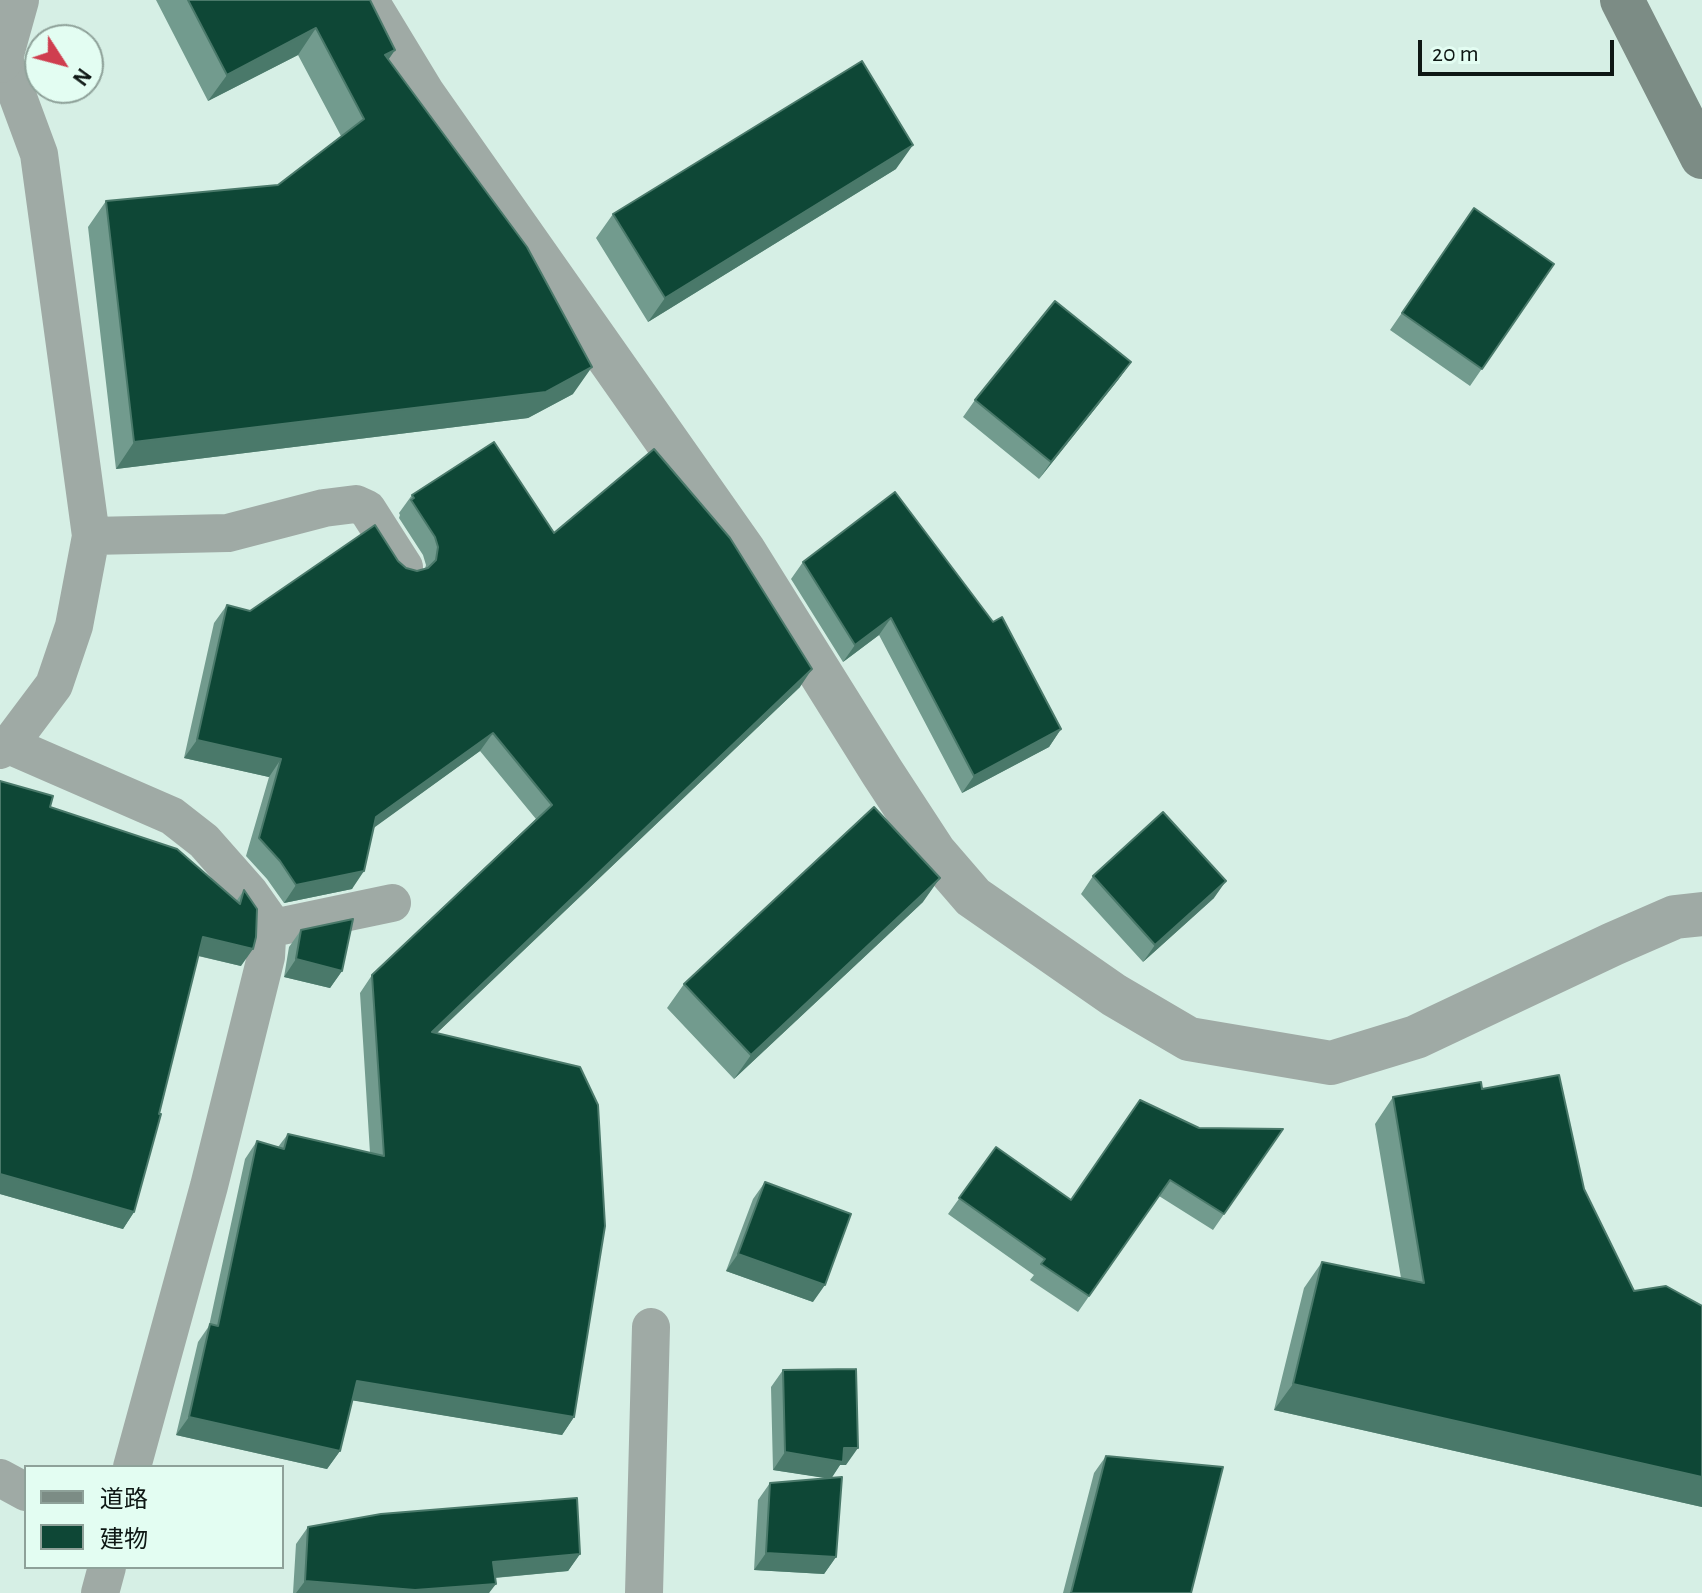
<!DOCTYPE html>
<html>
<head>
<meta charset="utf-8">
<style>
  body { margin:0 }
  #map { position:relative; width:1702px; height:1593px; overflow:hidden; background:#d6efe5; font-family:"Alegreya Sans","Noto Sans JP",sans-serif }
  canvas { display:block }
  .legend { position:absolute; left:24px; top:1465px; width:260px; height:104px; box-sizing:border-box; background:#e3fdf2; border:2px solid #8ea199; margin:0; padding:10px 14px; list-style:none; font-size:24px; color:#0e1714 }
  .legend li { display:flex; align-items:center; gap:16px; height:40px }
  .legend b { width:40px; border:2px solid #8ea199 }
  .north { position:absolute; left:24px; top:24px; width:80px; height:80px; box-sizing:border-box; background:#e3fdf2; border:2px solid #8ea199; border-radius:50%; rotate:126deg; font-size:22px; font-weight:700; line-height:32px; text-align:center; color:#0e1714 }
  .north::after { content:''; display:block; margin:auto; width:28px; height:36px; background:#cf3e4f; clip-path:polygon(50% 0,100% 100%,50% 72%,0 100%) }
  .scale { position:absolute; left:1418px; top:40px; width:196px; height:36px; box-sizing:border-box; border:4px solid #0e1714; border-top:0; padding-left:10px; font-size:24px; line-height:28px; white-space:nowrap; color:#0e1714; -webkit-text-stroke:6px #e3fdf2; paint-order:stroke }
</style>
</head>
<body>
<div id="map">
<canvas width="1702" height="1593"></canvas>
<ul class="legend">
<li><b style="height:10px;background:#7c8c85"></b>道路</li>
<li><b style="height:22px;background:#0e4736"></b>建物</li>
</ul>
<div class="north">N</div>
<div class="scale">20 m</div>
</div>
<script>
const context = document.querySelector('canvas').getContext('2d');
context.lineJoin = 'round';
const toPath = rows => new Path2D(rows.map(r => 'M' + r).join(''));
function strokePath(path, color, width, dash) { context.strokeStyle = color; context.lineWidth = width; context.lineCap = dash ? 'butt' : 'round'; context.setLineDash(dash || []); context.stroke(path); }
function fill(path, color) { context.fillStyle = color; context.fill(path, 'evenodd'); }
const lane = toPath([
  [91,536,228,533,324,508,356,504,367,509,404,567],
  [9,745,172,816,204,841,249,892,268,919,266,957,209,1186,132,1467],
  [0,750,9,745,54,685,74,626,91,536,39,154,2,54],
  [268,929,392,903],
  [0,1478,26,1492],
  [100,1593,107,1567],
  [644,1593,651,1327]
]);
const street = toPath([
  [366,0,423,94,744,551,882,772,935,853,973,897,1114,995,1189,1039,1331,1063,1416,1037,1613,944,1675,917,1702,914],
  [0,61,17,0]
]);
const secondary = toPath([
  [1622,0,1702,157]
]);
const wall = toPath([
  [156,0,370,0,395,50,388,60,573,394,528,418,116,469,88,227,106,201,278,185,341,136,298,55,208,101],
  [896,169,648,322,596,238,613,214],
  [1474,208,1554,264,1470,386,1390,330],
  [1131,362,1118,380,1039,479,963,417,975,400],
  [412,495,554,533,800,687,437,1033,574,1417,562,1435,352,1400,340,1451,327,1469,176,1435,198,1342,209,1326,245,1159,257,1141,278,1147,288,1134,370,1153,360,993,372,975,536,819,480,751,374,827,352,889,284,903,267,879,246,856,269,777,184,758,214,623,227,605,250,611,398,561,406,568,417,571,425,569,426,565,423,555,399,518,400,515,399,513],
  [803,562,1061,729,1049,747,962,793,879,635,843,662,791,579],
  [0,781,237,900,244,890,241,966,198,956,134,1212,123,1229,0,1194],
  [1093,876,1214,898,1143,962,1081,894],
  [923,902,734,1079,667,1008,684,984],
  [301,930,342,971,330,988,284,977,289,947],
  [1482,1089,1584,1189,1634,1291,1702,1306,1702,1507,1274,1410,1304,1288,1322,1262,1401,1278,1375,1124,1393,1097],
  [1199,1128,1283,1129,1213,1230,1159,1196,1078,1312,1030,1280,1034,1275,948,1214,996,1147,1071,1200],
  [765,1182,813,1302,726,1271,753,1199],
  [783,1370,846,1465,840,1465,831,1478,836,1557,824,1574,754,1570,758,1500,770,1483,827,1478,773,1470,771,1387],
  [1106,1456,1191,1593,1063,1593,1094,1473],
  [308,1527,580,1554,568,1571,495,1578,489,1593,293,1593,296,1544]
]);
const shadedWall = toPath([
  [316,28,298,55,208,101,227,75],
  [395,50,377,76,385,55],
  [913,145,896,169,648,322,665,298],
  [1131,362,1118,380,1039,479,1051,462],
  [592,367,573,394,528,418,116,469,134,442],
  [891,618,879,635,843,662,855,645],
  [812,669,800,687,419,1050,432,1032],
  [1061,729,1049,747,962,793,974,776],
  [493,733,480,751,364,835,376,817],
  [197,740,281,759,269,777,184,758],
  [364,871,352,889,284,903,296,885],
  [940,878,923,902,734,1079,751,1055],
  [1226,881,1214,898,1143,962,1155,945],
  [203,937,253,949,241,966,191,954],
  [296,959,342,971,330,988,284,977],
  [0,1174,134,1212,123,1229,0,1194],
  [738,1254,825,1285,813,1302,726,1271],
  [357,1381,574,1417,562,1435,344,1399],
  [1293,1384,1702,1477,1702,1507,1274,1410],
  [189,1417,340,1451,327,1469,176,1435],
  [844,1448,858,1448,846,1465,840,1465,831,1479,773,1470,785,1452],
  [766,1553,836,1557,824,1574,754,1570],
  [580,1554,568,1571,481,1579,493,1562],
  [305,1581,496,1584,489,1593,296,1593]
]);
const building = toPath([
  [188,0,370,0,395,50,385,55,527,247,592,367,546,392,134,442,106,201,278,185,364,119,316,28,227,75,188,0],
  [862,61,913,145,665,298,613,214,862,61],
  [1474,208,1554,264,1482,369,1402,313,1474,208],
  [1055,301,1131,362,1051,462,975,400,1055,301],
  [494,442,554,533,654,449,730,538,812,669,432,1032,580,1067,598,1105,605,1226,574,1417,357,1381,340,1451,189,1417,210,1324,218,1326,257,1141,284,1149,288,1134,384,1156,372,975,552,805,493,733,376,817,364,871,296,885,280,861,259,838,281,759,197,740,227,605,250,611,375,525,398,561,406,568,417,571,428,568,436,560,438,547,435,537,411,500,414,498,412,495,494,442],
  [895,492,993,622,1002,617,1061,729,974,776,891,618,855,645,803,562,895,492],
  [0,781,53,796,50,807,177,849,240,904,244,890,257,909,256,937,253,949,203,937,159,1114,161,1114,134,1212,0,1174,0,781],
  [874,807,940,878,751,1055,684,984,874,807],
  [1163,812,1226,881,1155,945,1093,876,1163,812],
  [353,919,342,971,296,959,301,930,353,919],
  [1559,1075,1584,1189,1634,1291,1666,1286,1702,1306,1702,1477,1293,1384,1322,1262,1424,1283,1393,1097,1481,1082,1482,1089,1559,1075],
  [1140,1100,1199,1128,1283,1129,1224,1214,1170,1180,1089,1296,1041,1264,1045,1259,959,1198,996,1147,1071,1200,1140,1100],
  [765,1182,851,1214,825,1285,738,1254,765,1182],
  [856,1369,858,1448,844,1448,843,1462,785,1452,783,1370,856,1369],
  [1106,1456,1223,1467,1191,1593,1071,1593,1106,1456],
  [842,1477,836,1557,766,1553,770,1483,842,1477],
  [577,1498,580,1554,493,1562,496,1584,415,1590,305,1581,308,1527,381,1514,577,1498]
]);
strokePath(lane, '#9faaa5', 38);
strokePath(street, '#9faaa5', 44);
strokePath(secondary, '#7c8c85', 44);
fill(wall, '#729b8e');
fill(shadedWall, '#4a796a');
fill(building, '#0e4736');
strokePath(building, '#4a796a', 2);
</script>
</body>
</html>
